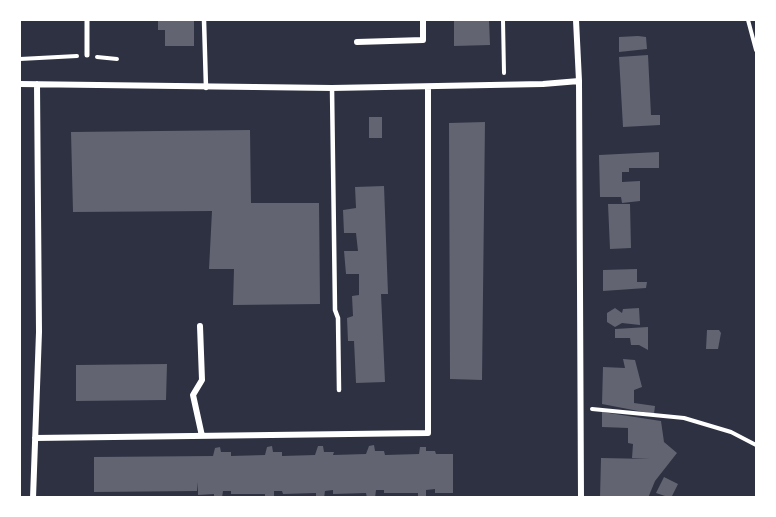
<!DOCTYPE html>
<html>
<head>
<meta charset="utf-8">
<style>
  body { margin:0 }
  #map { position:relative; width:776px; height:517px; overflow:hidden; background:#2d3142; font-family:"Public Sans",sans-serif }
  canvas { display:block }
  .frame { position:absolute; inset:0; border:21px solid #fff; pointer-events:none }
</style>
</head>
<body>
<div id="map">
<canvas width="776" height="517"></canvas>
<div class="frame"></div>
</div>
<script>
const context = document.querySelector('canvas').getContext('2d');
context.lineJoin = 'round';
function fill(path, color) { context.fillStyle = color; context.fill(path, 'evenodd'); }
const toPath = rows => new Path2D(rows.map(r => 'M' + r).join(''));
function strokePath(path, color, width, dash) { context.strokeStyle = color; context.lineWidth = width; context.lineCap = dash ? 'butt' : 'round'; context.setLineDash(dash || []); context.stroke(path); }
const building = toPath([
  [158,20,194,20,194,46,165,46,165,30,158,30],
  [454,20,489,20,490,45,454,46],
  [638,36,646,37,647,49,619,52,619,37],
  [648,55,651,115,660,115,660,125,623,127,619,57],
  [369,117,382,117,382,138,369,138],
  [485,122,482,380,450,379,449,123],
  [250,130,251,203,319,203,320,304,233,305,234,269,209,269,212,211,73,212,71,132],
  [659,152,659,168,629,168,629,172,622,172,622,182,640,181,640,201,622,203,621,197,600,197,599,155],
  [384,186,388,294,381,294,385,382,356,383,354,341,348,341,347,318,353,316,352,296,359,295,359,274,346,274,344,251,358,251,356,233,344,233,343,210,356,208,355,187],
  [608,204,630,204,631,248,610,249],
  [637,269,637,282,647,282,646,288,603,291,603,270],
  [615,308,622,313,623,309,639,308,640,325,622,323,615,327,607,322,607,313],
  [648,327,648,350,639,345,631,345,630,338,615,338,615,329],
  [707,330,719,330,721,333,718,349,706,349],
  [623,359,635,360,642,387,634,390,634,403,655,406,654,414,602,404,603,367,625,368],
  [167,364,166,400,76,401,76,365],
  [602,412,661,421,664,442,677,453,655,481,648,498,600,498,601,458,650,459,632,458,633,444,628,443,628,428,602,427],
  [374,445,375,451,384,451,385,455,419,454,420,447,426,447,426,451,435,451,436,454,453,454,453,493,435,493,435,489,426,490,426,498,418,498,418,493,384,493,384,490,376,490,375,498,367,498,366,493,333,494,333,490,325,491,324,498,316,498,316,493,283,494,282,491,274,491,274,498,265,498,265,494,231,494,231,491,223,491,222,498,214,498,214,494,198,495,198,482,197,491,94,492,94,457,213,456,215,448,220,447,221,452,231,452,231,456,265,455,267,447,272,446,273,452,282,452,282,456,315,455,318,446,323,446,324,452,334,452,333,455,366,454,369,446],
  [664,477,678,484,671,498,656,493]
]);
const path = toPath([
  [503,20,504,73],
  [748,20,756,50],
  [97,57,117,59],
  [20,59,77,56],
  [592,409,684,418,731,432,756,445]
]);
const service = toPath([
  [204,20,206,88],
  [332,88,335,310,338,318,339,390]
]);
const pedestrian = toPath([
  [87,55,87,20]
]);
const minor = toPath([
  [576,20,579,81,581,498],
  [357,42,423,40,423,20],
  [20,84,332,88,543,84,579,81],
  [200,326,202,380,193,395,202,436],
  [35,438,428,433,428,87],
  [33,498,39,332,37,84]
]);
fill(building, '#626471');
strokePath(path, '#fff', 4);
strokePath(service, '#fff', 4.5);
strokePath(pedestrian, '#fff', 5);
strokePath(minor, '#fff', 6);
</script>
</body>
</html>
